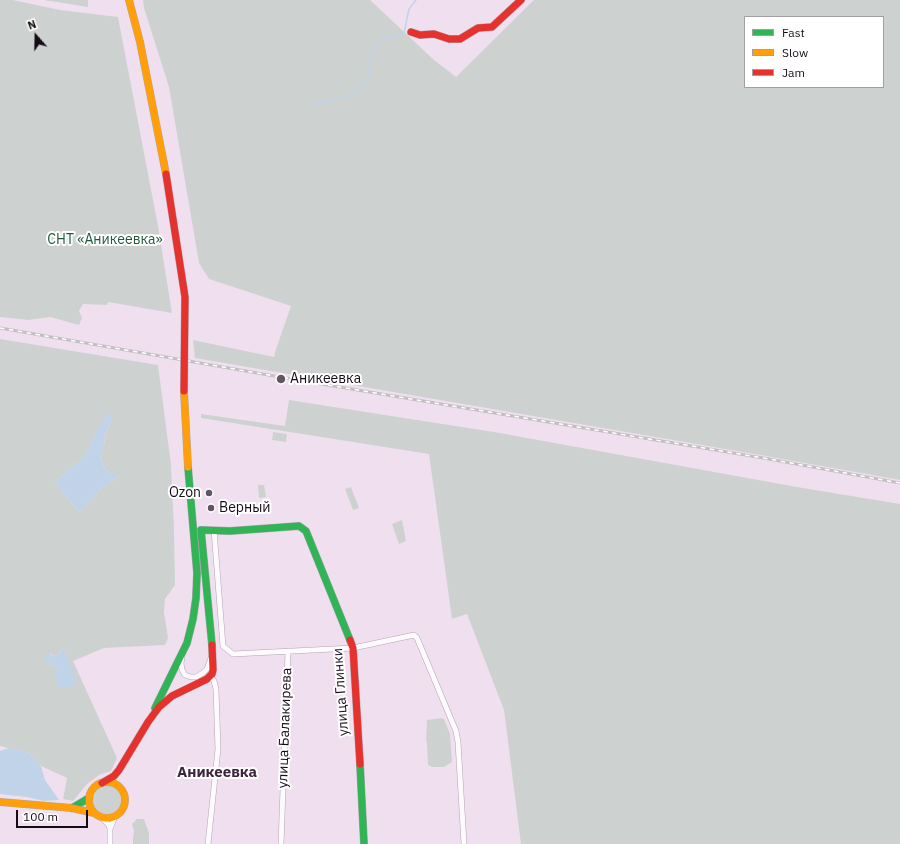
<!DOCTYPE html>
<html>
<head>
<meta charset="utf-8">
<style>
  body { margin:0 }
  #map { position:relative; width:900px; height:844px; overflow:hidden; background:#f0e0ef; font-family:"IBM Plex Sans",sans-serif }
  canvas { display:block }
  .legend { position:absolute; left:744px; top:16px; width:140px; height:72px; box-sizing:border-box; background:#fff; border:1px solid #a29ea2; margin:0; padding:5px 7px; list-style:none; font-size:12px; color:#160c16 }
  .legend li { display:flex; align-items:center; gap:8px; height:20px }
  .legend b { width:20px; border:1px solid #a29ea2 }
  .north { position:absolute; left:16px; top:16px; width:40px; height:40px; -webkit-text-stroke:3px #fff; paint-order:stroke; rotate:340deg; font-size:11px; font-weight:700; line-height:16px; text-align:center; color:#160c16 }
  .north::after { content:''; display:block; margin:auto; width:14px; height:18px; background:#160c16; clip-path:polygon(50% 0,100% 100%,50% 72%,0 100%) }
  .scale { position:absolute; left:16px; top:810px; width:72px; height:18px; box-sizing:border-box; border:2px solid #160c16; border-top:0; padding-left:5px; font-size:12px; line-height:14px; white-space:nowrap; color:#160c16; -webkit-text-stroke:3px #fff; paint-order:stroke }
</style>
</head>
<body>
<div id="map">
<canvas width="900" height="844"></canvas>
<ul class="legend">
<li><b style="height:5px;background:#30b455"></b>Fast</li>
<li><b style="height:5px;background:#ff9f0a"></b>Slow</li>
<li><b style="height:5px;background:#e5322d"></b>Jam</li>
</ul>
<div class="north">N</div>
<div class="scale">100 m</div>
</div>
<script>
const context = document.querySelector('canvas').getContext('2d');
context.lineJoin = 'round';
function fill(path, color) { context.fillStyle = color; context.fill(path, 'evenodd'); }
const toPath = rows => new Path2D(rows.map(r => 'M' + r).join(''));
function strokePath(path, color, width, dash) { context.strokeStyle = color; context.lineWidth = width; context.lineCap = dash ? 'butt' : 'round'; context.setLineDash(dash || []); context.stroke(path); }
function label(font, color, halo, rows, align = 'center') {
  context.font = font + ' "IBM Plex Sans",sans-serif'; context.lineWidth = 4; context.setLineDash([]); context.textBaseline = 'middle'; context.strokeStyle = halo; context.fillStyle = color; for (const [text, x, y, turn = 0] of rows) {
    context.save(); context.translate(x, y); context.rotate((+turn || 0) * Math.PI / 180); context.textAlign = isNaN(turn) ? turn : align; if (halo) context.strokeText(text, 0, 0); context.fillText(text, 0, 0); context.restore();
  }
}
const green = toPath([
  [0,0,13,0,60,10,118,17,158,226,172,313,108,302,107,305,83,304,79,311,82,318,79,325,50,317,29,320,0,317],
  [44,0,88,0,88,7],
  [143,0,370,0,433,59,456,77,534,0,900,0,900,480,760,455,195,358,193,340,274,357,276,349,291,306,209,279,199,263,169,87,144,8],
  [745,17,883,17,883,87,745,87],
  [0,339,158,365,171,465,174,529,175,585,165,599,164,612,168,638,165,645,104,648,73,661,117,758,111,771,99,775,87,784,73,801,63,799,67,778,41,766,29,753,0,746],
  [111,422,105,435,104,446,100,455,105,469,110,473,119,476,102,488,79,512,55,482,77,463,84,456,90,447,96,432],
  [62,649,64,650,72,673,58,688,58,670,50,663,50,653,54,656,59,655,60,650],
  [289,400,494,432,797,487,900,504,900,844,521,844,504,710,467,614,452,619,429,454,201,418,201,414,285,426],
  [273,432,287,434,286,442,272,440],
  [258,485,264,485,266,497,259,498],
  [351,487,359,508,353,510,345,489],
  [402,520,406,541,399,544,392,524],
  [441,718,444,719,450,734,452,762,444,767,432,767,428,765,427,744,426,740,427,720],
  '93 800a14 14 0 1 1 28 0a14 14 0 1 1-28 0Z',
  [137,819,144,819,149,833,149,844,133,844,133,838,134,831,132,824]
]);
const water = toPath([
  [108,412,112,417,111,422,105,435,104,446,100,456,105,469,110,473,115,473,119,476,102,488,79,512,55,482,77,463,84,456,90,447,96,432],
  [62,649,64,650,73,671,72,674,77,682,74,685,68,689,66,687,58,688,58,683,54,676,58,670,50,663,45,661,44,659,45,654,48,653,54,656,59,655,60,650],
  [9,748,29,753,41,766,45,780,59,800,44,801,27,797,0,794,0,751]
]);
const stream = toPath([
  [311,107,327,101,344,97,357,92,368,76,370,63,377,43,381,40,404,33,409,9,416,0]
]);
const street = toPath([
  [214,530,223,646,233,654,353,648,414,635,417,638,456,731,458,742,464,844],
  [182,658,181,663,182,670,185,675,191,677,196,677,203,673,207,669,211,658],
  [101,817,109,825,110,829],
  [110,844,110,829,115,816],
  [208,844,218,749,216,689,214,681,210,676],
  [281,844,288,652]
]);
const fast = toPath([
  [212,645,201,530,230,531,299,526,306,531,350,640],
  [155,708,187,643,193,619,196,598,197,573,188,467],
  [360,764,364,844],
  [72,808,89,798]
]);
const slow = toPath([
  [129,0,140,42,166,174],
  '89 800a18 18 0 1 1 36 0a18 18 0 1 1-36 0Z',
  [0,802,72,808,94,813]
]);
const jam = toPath([
  [411,32,420,35,434,34,449,39,460,39,478,28,492,27,521,0],
  [350,640,353,648,360,764],
  [102,783,114,776,119,770,148,722,159,707,172,696,207,679,212,674,213,670,212,645]
]);
const rail = toPath([
  [0,328,280,377,769,459,900,483]
]);
const slowBridge = toPath([
  [184,391,188,467]
]);
const jamBridge = toPath([
  [166,174,185,297,184,391]
]);
const markers = [
  [281,379,5,"#625662"],
  [209,493,4,"#625662"],
  [211,508,4,"#625662"]
];
const parkNames = [
  ["СНТ «Аникеевка»",105,240]
];
const poiNames = [
  ["Аникеевка",290,379],
  ["Ozon",201,493,"right"],
  ["Верный",219,508]
];
const streetNames = [
  ["улица Глинки",341,692,-94],
  ["улица Балакирева",285,728,-88]
];
const neighbourhoodNames = [
  ["Аникеевка",217,773]
];
fill(green, '#cdd2d1');
fill(water, '#c0d3e8');
strokePath(stream, '#c0d3e8', 1.5);
strokePath(street, '#b1a5b1', 6);
strokePath(fast, '#b1a5b1', 8);
strokePath(slow, '#b1a5b1', 8);
strokePath(jam, '#b1a5b1', 8);
strokePath(street, '#fdfafd', 5);
strokePath(fast, '#30b455', 7);
strokePath(slow, '#ff9f0a', 7);
strokePath(jam, '#e5322d', 7);
strokePath(rail, '#c3bec2', 3);
strokePath(rail, '#fff', 1.5, [4.5]);
strokePath(slowBridge, '#b1a5b1', 8, []);
strokePath(jamBridge, '#b1a5b1', 8, []);
strokePath(slowBridge, '#ff9f0a', 7);
strokePath(jamBridge, '#e5322d', 7);
for (const [x, y, r, color] of markers) { const dot = new Path2D(); dot.arc(x, y, r, 0, 2 * Math.PI); context.fillStyle = color; context.fill(dot); strokePath(dot, '#fff', 1.5); }
label('14px', '#1e593c', '#fff', parkNames);
label('14px', '#160c16', '#fff', poiNames, 'left');
label('14px', '#160c16', '#fff', streetNames);
label('bold 15px', '#3c253b', '#fff', neighbourhoodNames);
</script>
</body>
</html>
